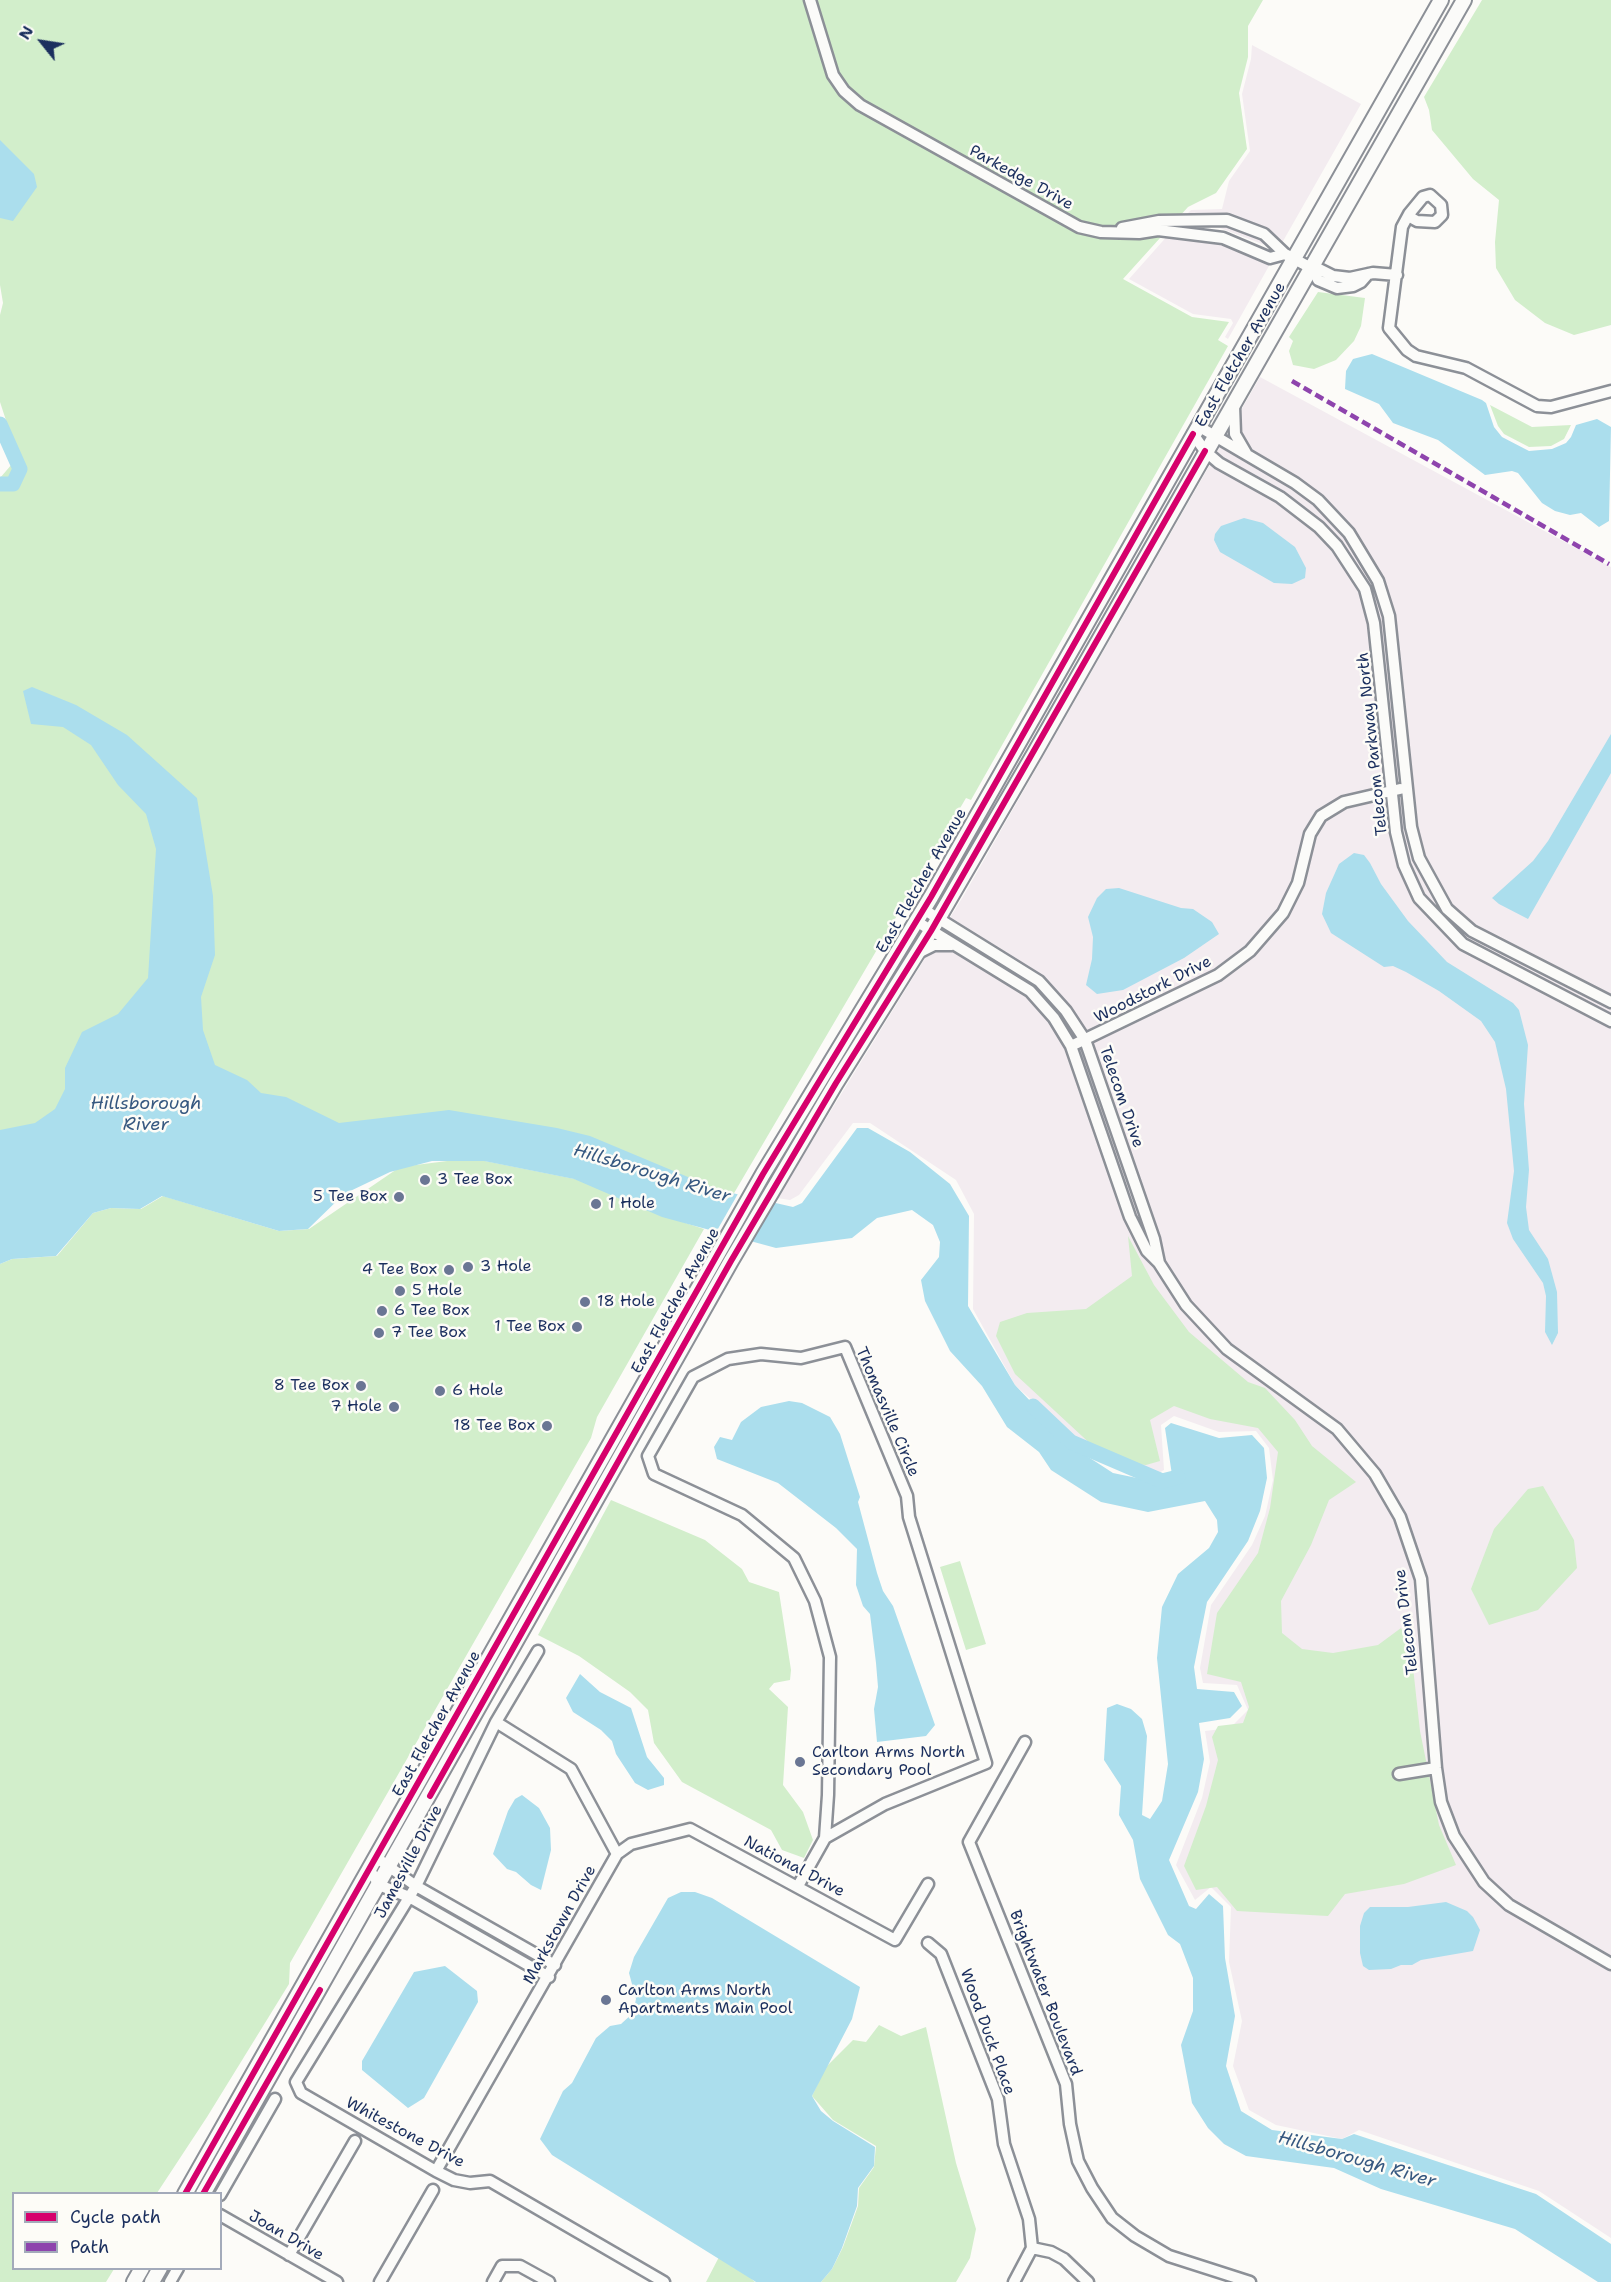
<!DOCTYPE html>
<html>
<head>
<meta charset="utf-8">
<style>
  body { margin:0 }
  #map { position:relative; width:1611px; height:2282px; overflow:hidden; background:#fcfbf8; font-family:"Shantell Sans",sans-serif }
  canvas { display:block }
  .legend { position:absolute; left:12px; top:2192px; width:210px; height:78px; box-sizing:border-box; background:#fdfcf7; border:2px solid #a3aaba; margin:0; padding:8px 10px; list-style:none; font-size:18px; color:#1b2f5e }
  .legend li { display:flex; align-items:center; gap:12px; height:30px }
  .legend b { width:30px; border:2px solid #a3aaba }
  .north { position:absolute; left:12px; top:12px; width:60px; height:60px; -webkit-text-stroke:4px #fdfcf7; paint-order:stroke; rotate:300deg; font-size:16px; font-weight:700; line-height:24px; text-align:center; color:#1b2f5e }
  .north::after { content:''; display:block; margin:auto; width:21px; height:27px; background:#1b2f5e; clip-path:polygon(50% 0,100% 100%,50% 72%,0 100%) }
</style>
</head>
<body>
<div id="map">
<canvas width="1611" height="2282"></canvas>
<ul class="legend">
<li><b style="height:8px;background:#d6006c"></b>Cycle path</li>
<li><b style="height:8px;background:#8e44ad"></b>Path</li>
</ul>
<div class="north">N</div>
</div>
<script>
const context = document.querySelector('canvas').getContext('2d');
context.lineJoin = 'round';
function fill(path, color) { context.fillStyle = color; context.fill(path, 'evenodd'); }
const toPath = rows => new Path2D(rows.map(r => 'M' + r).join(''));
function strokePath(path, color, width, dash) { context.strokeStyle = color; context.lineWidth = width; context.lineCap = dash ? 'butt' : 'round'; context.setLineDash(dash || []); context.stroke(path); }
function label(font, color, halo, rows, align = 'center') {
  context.font = font + ' "Shantell Sans",sans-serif'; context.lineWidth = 5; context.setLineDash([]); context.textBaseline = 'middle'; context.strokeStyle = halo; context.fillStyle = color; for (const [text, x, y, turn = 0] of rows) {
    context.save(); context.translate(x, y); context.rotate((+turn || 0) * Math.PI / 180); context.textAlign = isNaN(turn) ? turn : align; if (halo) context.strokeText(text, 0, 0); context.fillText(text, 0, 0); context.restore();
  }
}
const built = toPath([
  [1252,45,1361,104,1278,250,1186,215,1191,210,1222,209,1229,181,1250,151,1242,94,1251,59],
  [1178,224,1186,224,1274,257,1228,339,1225,337,1233,323,1231,319,1193,314,1129,279],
  [1260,377,1611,567,1611,2238,1539,2191,1359,2130,1342,2139,1276,2125,1249,2110,1233,2066,1242,2021,1229,1962,1231,1907,1211,1887,1195,1900,1176,1865,1202,1798,1210,1762,1205,1731,1230,1728,1248,1710,1237,1685,1203,1683,1200,1668,1211,1605,1252,1545,1265,1516,1273,1480,1269,1448,1256,1431,1219,1432,1174,1416,1161,1425,1164,1470,1157,1474,1124,1471,1082,1446,1015,1385,973,1309,974,1214,956,1180,870,1123,853,1123,799,1195,790,1200,777,1198,964,895]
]);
const green = toPath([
  [0,0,1263,0,1248,26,1248,57,1239,93,1247,149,1216,193,1188,207,1123,279,1192,317,1229,322,1218,340,1228,346,971,800,966,798,720,1217,524,1145,0,1174,0,478,18,457,0,402,0,315,3,303,0,285],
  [1482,0,1611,0,1611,325,1574,335,1545,323,1515,300,1496,268,1495,242,1499,200,1473,179,1432,130,1429,110,1424,97],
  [1318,292,1365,298,1361,326,1354,341,1336,360,1314,369,1293,365,1289,351,1293,341,1289,337],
  [1490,405,1532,427,1571,425,1564,439,1551,446,1529,447,1504,434,1498,426],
  [455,1160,485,1161,575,1179,620,1196,646,1210,704,1229,597,1417,591,1438,290,1963,289,1984,207,2117,157,2193,14,2194,14,2268,114,2269,106,2282,0,2282,0,1264,12,1259,57,1256,93,1213,111,1208,141,1209,163,1196,279,1231,309,1229,400,1167],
  [1128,1236,1154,1285,1189,1332,1248,1382,1265,1388,1295,1420,1312,1446,1356,1482,1329,1500,1311,1545,1281,1601,1282,1633,1302,1649,1333,1653,1378,1645,1401,1628,1411,1649,1420,1731,1439,1825,1456,1865,1404,1884,1345,1894,1328,1916,1237,1911,1217,1887,1196,1890,1184,1866,1206,1806,1218,1760,1212,1737,1218,1726,1243,1723,1249,1707,1241,1682,1207,1674,1217,1613,1258,1553,1270,1508,1278,1452,1258,1428,1210,1419,1174,1406,1150,1420,1160,1461,1146,1465,1125,1463,1096,1449,1015,1374,996,1336,1000,1322,1027,1313,1086,1309,1132,1276],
  [1543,1486,1574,1540,1577,1568,1538,1610,1489,1625,1471,1589,1494,1529,1528,1489],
  [611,1500,705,1540,742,1569,749,1582,779,1592,791,1670,790,1680,774,1683,769,1689,788,1707,783,1785,803,1812,813,1840,804,1858,782,1850,771,1830,682,1782,654,1743,648,1710,630,1692,579,1656,538,1635],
  [960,1561,986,1644,966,1650,940,1567],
  [879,2025,901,2036,926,2027,956,2163,976,2229,970,2258,956,2282,821,2282,832,2269,843,2247,858,2206,859,2188,874,2167,876,2146,833,2120,812,2096,826,2067,853,2040,866,2042],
  [719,2257,746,2274,755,2282,706,2282]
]);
const water = toPath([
  [0,140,34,174,37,187,13,221,0,218],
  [1372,354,1482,400,1486,403,1494,427,1502,437,1529,451,1552,449,1566,443,1571,437,1576,425,1597,419,1611,427,1609,521,1599,527,1581,513,1570,515,1555,511,1542,503,1518,473,1512,471,1485,475,1438,440,1393,423,1379,404,1345,389,1346,371,1353,359],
  [1244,518,1263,523,1295,547,1306,568,1305,578,1292,584,1274,583,1220,552,1214,540,1215,534,1221,526],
  [32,687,76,705,127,735,197,798,213,896,215,955,201,997,203,1030,215,1065,247,1080,261,1093,286,1097,339,1123,449,1110,557,1128,590,1136,719,1190,793,1207,802,1203,857,1128,868,1128,910,1152,950,1184,969,1216,968,1306,1015,1385,1076,1449,1113,1473,1156,1482,1172,1475,1165,1428,1171,1423,1219,1438,1252,1435,1264,1448,1267,1478,1260,1511,1248,1541,1207,1602,1194,1667,1197,1689,1234,1692,1242,1706,1230,1718,1199,1723,1204,1759,1198,1792,1169,1860,1189,1906,1196,1909,1209,1894,1223,1906,1225,1958,1235,2016,1226,2066,1241,2111,1272,2130,1342,2139,1354,2134,1536,2194,1611,2244,1611,2282,1598,2282,1515,2229,1381,2189,1334,2168,1246,2156,1224,2144,1208,2128,1192,2103,1181,2045,1193,2011,1193,1978,1180,1944,1168,1935,1140,1879,1133,1840,1119,1815,1121,1786,1104,1760,1107,1708,1117,1704,1131,1709,1142,1719,1147,1736,1142,1815,1150,1819,1162,1801,1168,1764,1157,1658,1162,1607,1178,1574,1209,1548,1218,1532,1217,1520,1205,1501,1148,1512,1101,1502,1051,1470,1039,1452,1007,1427,982,1386,950,1351,925,1301,921,1280,939,1257,940,1242,933,1225,912,1210,877,1218,852,1238,776,1248,662,1217,574,1179,484,1161,432,1161,390,1172,344,1194,308,1229,279,1231,162,1196,140,1209,111,1208,93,1213,56,1256,12,1259,0,1264,0,1130,35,1123,55,1109,65,1089,65,1068,82,1032,118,1014,148,978,156,849,146,814,118,785,91,745,63,727,31,724,23,691],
  [1611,734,1611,773,1528,919,1499,904,1492,898,1533,861,1548,841],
  [1354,853,1364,855,1370,863,1381,884,1408,921,1447,962,1513,1003,1519,1010,1528,1045,1524,1104,1529,1170,1526,1207,1529,1230,1548,1259,1557,1292,1558,1333,1552,1345,1545,1332,1546,1296,1543,1283,1513,1239,1507,1223,1514,1171,1506,1089,1495,1042,1481,1021,1439,991,1406,972,1393,966,1384,967,1331,933,1322,914,1326,893,1339,864],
  [1119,888,1181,908,1193,909,1212,922,1219,934,1184,958,1123,990,1097,994,1086,985,1092,959,1093,937,1088,917,1097,898,1106,889],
  [789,1401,802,1403,830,1417,840,1434,860,1497,858,1502,877,1573,883,1591,893,1606,935,1725,926,1736,877,1742,874,1709,878,1687,876,1663,870,1614,863,1606,856,1585,857,1549,836,1528,778,1483,717,1459,714,1447,720,1437,732,1440,741,1422,761,1407],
  [580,1674,600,1692,631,1708,647,1757,664,1778,664,1785,648,1790,635,1783,616,1754,612,1741,601,1730,573,1712,566,1698],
  [522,1795,539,1808,550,1828,551,1850,541,1890,531,1885,516,1872,507,1869,493,1854,508,1811,515,1799],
  [681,1892,695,1892,712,1898,860,1987,852,2019,812,2096,821,2111,833,2121,875,2147,874,2166,858,2188,857,2206,842,2248,832,2269,821,2282,756,2282,552,2155,540,2139,563,2091,572,2083,596,2038,610,2026,621,2024,633,2013,636,1999,629,1973,634,1957,668,1898],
  [1446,1902,1467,1911,1473,1917,1480,1930,1473,1951,1421,1960,1412,1965,1401,1965,1391,1969,1369,1970,1363,1966,1360,1953,1360,1926,1364,1913,1370,1907,1408,1907],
  [445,1966,477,1991,478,2002,424,2098,408,2108,362,2070,362,2061,414,1972]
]);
const pier = toPath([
  [739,1192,775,1200,750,1244,715,1234]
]);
const river = toPath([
  [0,424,20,469,13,484,0,484],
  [1033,1406,1071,1442,1162,1481,1178,1477]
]);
const minor = toPath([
  [810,0,833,75,844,91,860,105,1079,227,1101,232,1139,233,1158,230,1223,238,1270,258,1285,254],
  [1408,216,1417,221,1435,222,1442,215,1441,205,1430,195,1423,197,1409,214,1402,227,1389,328,1407,350,1416,356,1466,368,1537,406,1551,407,1611,391],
  [1122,228,1159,221,1227,220,1264,234,1285,254,1313,269,1319,269,1333,276,1350,278,1373,273,1397,275],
  [1313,269,1318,280,1337,288,1353,286,1361,282,1368,274],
  [1234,406,1235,434,1246,453],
  [1198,426,1295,483,1318,500,1349,533,1378,581,1389,616,1411,827,1419,858,1447,909,1472,931,1611,1002],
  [1193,434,1205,451,1219,463,1280,497,1319,527,1337,546,1365,589,1374,623,1396,832,1404,865,1419,898,1463,944,1611,1021],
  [923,909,1039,981,1066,1011,1085,1040,1154,1239,1159,1263],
  [916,921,1030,991,1054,1018,1071,1046,1130,1217,1147,1251,1159,1263,1186,1305,1227,1349,1337,1429,1375,1474,1400,1517,1421,1579,1436,1768,1441,1802,1454,1836,1484,1882,1509,1905,1611,1964],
  [918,953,934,945,952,945],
  [1071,1046,1218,975,1250,951,1283,913,1298,883,1310,834,1321,816,1344,802,1400,789],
  [538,1651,496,1722,416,1886,296,2082,301,2093,436,2171,454,2180,470,2183,490,2181,664,2282],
  [1025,1742,969,1842,1066,2084,1070,2124,1078,2161,1092,2188,1112,2218,1135,2236,1169,2256,1250,2282],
  [1399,1774,1436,1768],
  [617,1854,631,1844,690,1829,895,1940,928,1884],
  [377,1858,416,1886,555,1965],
  [370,1870,379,1885,409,1897,549,1977],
  [798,1886,825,1838,885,1804,986,1763,909,1517,907,1496,845,1347,801,1358,761,1354,728,1359,693,1377,648,1456,654,1474,742,1515,794,1558,815,1601,830,1657,828,1795,825,1838],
  [928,1943,941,1954,998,2099,1004,2144,1029,2219,1032,2248,1051,2252,1064,2259,1088,2282],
  [436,2171,617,1854,571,1769,496,1722],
  [220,2195,275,2099],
  [220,2215,337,2282],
  [289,2255,355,2141],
  [170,2282,178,2268],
  [380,2282,433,2190],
  [493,2282,502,2266,520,2266,549,2282],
  [1014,2282,1032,2248]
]);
const major = toPath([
  [185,2194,763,1174,931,897,1441,0],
  [203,2194,731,1261,836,1083,931,931,1034,754,1464,0],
  [134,2282,142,2268],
  [152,2282,160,2268]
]);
const quiet = toPath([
  [1292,381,1609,564]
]);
const cycleway = toPath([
  [430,1796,731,1261,836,1083,931,931,1205,451],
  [185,2194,763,1174,931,897,1193,434],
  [203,2194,320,1990]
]);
const markers = [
  [425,1180,6,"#6a7694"],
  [399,1197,6,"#6a7694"],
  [596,1204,6,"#6a7694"],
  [468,1267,6,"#6a7694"],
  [449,1270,6,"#6a7694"],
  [400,1291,6,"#6a7694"],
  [585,1302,6,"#6a7694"],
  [382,1311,6,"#6a7694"],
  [577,1327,6,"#6a7694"],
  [379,1333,6,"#6a7694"],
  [361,1386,6,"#6a7694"],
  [440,1391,6,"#6a7694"],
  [394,1407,6,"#6a7694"],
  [547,1426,6,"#6a7694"],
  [800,1762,6,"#6a7694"],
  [606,2000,6,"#6a7694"]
];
const streetNames = [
  ["Parkedge Drive",1021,178,29],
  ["East Fletcher Avenue",1241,355,-60],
  ["Telecom Parkway North",1373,744,-96],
  ["East Fletcher Avenue",922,881,-60],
  ["Woodstork Drive",1153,990,-27],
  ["Telecom Drive",1121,1097,71],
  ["East Fletcher Avenue",676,1301,-61],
  ["Thomasville Circle",887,1412,67],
  ["Telecom Drive",1407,1622,-97],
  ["East Fletcher Avenue",437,1724,-61],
  ["Jamesville Drive",409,1862,-62],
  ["National Drive",794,1867,28],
  ["Markstown Drive",560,1925,-61],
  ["Brightwater Boulevard",1045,1993,69],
  ["Wood Duck Place",987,2032,70],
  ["Whitestone Drive",405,2133,28],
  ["Joan Drive",286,2236,30]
];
const poiNames = [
  ["3 Tee Box",437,1180],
  ["5 Tee Box",387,1197,"right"],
  ["1 Hole",608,1204],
  ["3 Hole",480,1267],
  ["4 Tee Box",437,1270,"right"],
  ["5 Hole",412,1291],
  ["18 Hole",597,1302],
  ["6 Tee Box",394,1311],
  ["1 Tee Box",565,1327,"right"],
  ["7 Tee Box",391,1333],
  ["8 Tee Box",349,1386,"right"],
  ["6 Hole",452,1391],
  ["7 Hole",382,1407,"right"],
  ["18 Tee Box",535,1426,"right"],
  ["Carlton Arms North",812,1753],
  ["Secondary Pool",812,1771],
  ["Carlton Arms North",618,1991],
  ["Apartments Main Pool",618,2009]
];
const waterNames = [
  ["Hillsborough",146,1104],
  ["River",146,1125],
  ["Hillsborough River",652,1174,17],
  ["Hillsborough River",1357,2160,16]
];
fill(built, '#f3ecf0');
fill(green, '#d2eecb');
fill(water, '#abdeed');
fill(pier, '#fcfbf8');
strokePath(river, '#abdeed', 15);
strokePath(minor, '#8c9097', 15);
strokePath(major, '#8c9097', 18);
strokePath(minor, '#fbfbf9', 10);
strokePath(major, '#fbfbf9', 14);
strokePath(quiet, '#8e44ad', 4.5, [9, 4.5]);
strokePath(cycleway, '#d6006c', 6);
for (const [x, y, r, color] of markers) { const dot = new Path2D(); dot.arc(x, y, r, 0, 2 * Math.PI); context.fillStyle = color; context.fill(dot); strokePath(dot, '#fdfcf7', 2); }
label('16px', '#1b2f5e', '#fdfcf7', streetNames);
label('16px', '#1b2f5e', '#fdfcf7', poiNames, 'left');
label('italic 18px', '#365880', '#fdfcf7', waterNames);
</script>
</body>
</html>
